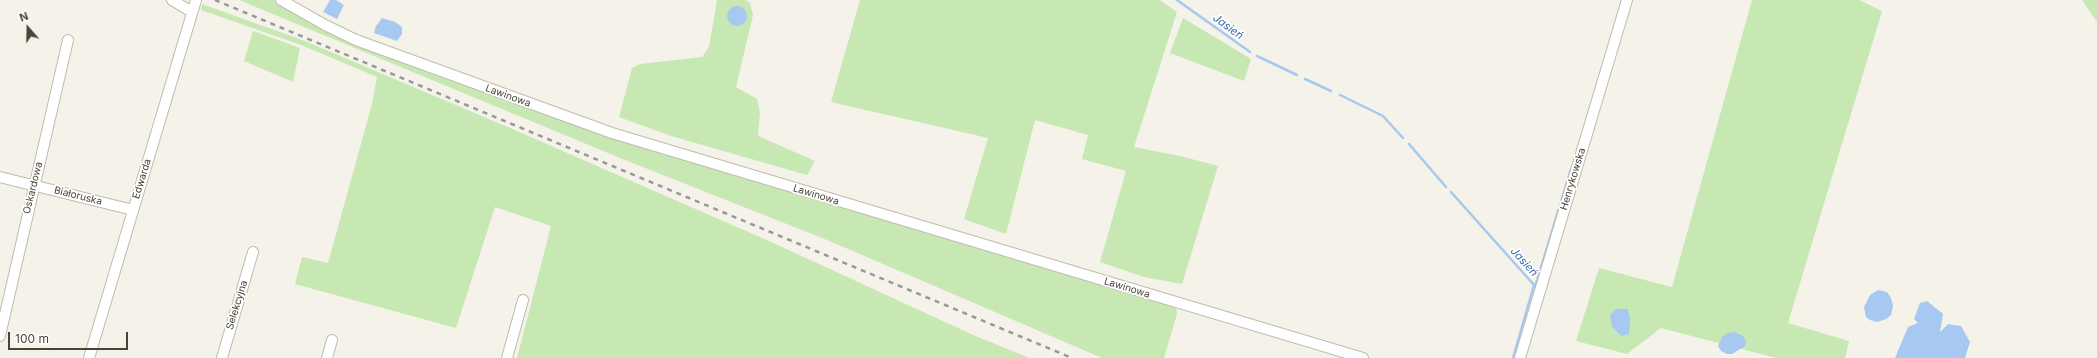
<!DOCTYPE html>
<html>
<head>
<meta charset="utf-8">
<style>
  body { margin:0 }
  #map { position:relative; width:2097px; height:358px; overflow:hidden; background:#f4f2e9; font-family:Inter,sans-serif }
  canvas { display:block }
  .north { position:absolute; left:8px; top:8px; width:40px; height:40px; -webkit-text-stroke:3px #fff; paint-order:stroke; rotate:340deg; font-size:11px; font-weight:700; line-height:16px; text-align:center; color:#484437 }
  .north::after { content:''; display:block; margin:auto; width:14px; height:18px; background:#484437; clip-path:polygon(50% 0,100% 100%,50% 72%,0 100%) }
  .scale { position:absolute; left:8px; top:332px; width:120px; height:18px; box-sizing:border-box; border:2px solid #484437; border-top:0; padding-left:5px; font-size:12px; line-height:14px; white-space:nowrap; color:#484437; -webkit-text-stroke:3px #fff; paint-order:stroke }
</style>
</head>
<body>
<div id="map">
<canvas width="2097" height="358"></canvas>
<div class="north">N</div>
<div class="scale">100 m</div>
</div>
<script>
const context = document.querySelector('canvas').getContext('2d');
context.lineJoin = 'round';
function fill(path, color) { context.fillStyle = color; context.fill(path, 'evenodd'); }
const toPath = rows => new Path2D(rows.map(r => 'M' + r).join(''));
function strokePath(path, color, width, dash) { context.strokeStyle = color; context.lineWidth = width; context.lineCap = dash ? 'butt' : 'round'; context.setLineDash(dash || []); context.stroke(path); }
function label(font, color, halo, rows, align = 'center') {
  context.font = font + ' Inter,sans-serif'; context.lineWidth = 3.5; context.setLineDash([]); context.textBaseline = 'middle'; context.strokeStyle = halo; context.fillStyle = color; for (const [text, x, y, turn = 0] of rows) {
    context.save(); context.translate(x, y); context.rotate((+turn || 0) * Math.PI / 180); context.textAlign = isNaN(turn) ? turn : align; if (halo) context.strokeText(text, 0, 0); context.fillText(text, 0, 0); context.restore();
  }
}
const green = toPath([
  [239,0,275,0,302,17,476,87,1176,306,1177,314,1164,358,1102,358,827,240,620,158],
  [717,0,745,0,750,3,753,15,736,87,757,99,760,112,758,136,815,161,807,175,671,136,619,117,632,68,640,64,702,57,709,47],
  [860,0,1160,0,1177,12,1134,147,1180,156,1218,166,1182,284,1144,277,1100,262,1126,171,1082,159,1088,135,1035,120,1006,234,964,219,988,138,831,102],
  [1752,0,1859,0,1882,11,1788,323,1849,341,1845,358,1776,358,1661,328,1627,354,1576,341,1599,268,1672,287],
  [2082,0,2097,0,2097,22],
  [202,4,305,41,510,128,769,241,971,334,1029,358,517,358,551,226,495,207,456,328,295,284,302,257,328,263,372,104,377,77,301,45,201,10],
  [1183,18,1251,59,1244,81,1170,53],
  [253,31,300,48,293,82,244,61]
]);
const water = toPath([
  [330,0,336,0,344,5,337,19,323,12],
  '727 16a10 10 0 1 1 20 0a10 10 0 1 1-20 0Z',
  [382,18,395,22,402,27,402,34,397,41,374,33,376,26],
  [1878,290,1887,292,1891,298,1893,306,1891,315,1886,319,1877,322,1870,320,1866,317,1864,307,1870,295],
  [1927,301,1943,314,1940,332,1948,324,1961,326,1970,342,1965,358,1895,358,1908,327,1918,323,1914,319,1920,303],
  [1616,309,1628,309,1630,319,1629,334,1621,336,1612,326,1610,315],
  [1735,332,1743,336,1746,341,1745,346,1732,354,1727,354,1721,351,1718,346,1722,337,1727,333]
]);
const stream = toPath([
  [1177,0,1250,52],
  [1257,56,1297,75],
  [1305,79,1331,91],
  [1340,95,1383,116,1403,138],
  [1409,144,1446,187],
  [1451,192,1534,285,1513,358],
  [1535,287,1571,169]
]);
const minor = toPath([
  [172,0,192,12],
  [281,0,325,25,356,40,612,133,1363,358],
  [0,177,133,210],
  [0,336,68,40],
  [89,358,196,0],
  [222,358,253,252],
  [327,358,332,340],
  [507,358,523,300],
  [1520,358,1627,0]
]);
const rail = toPath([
  [215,0,1072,358]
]);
const streetNames = [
  ["Lawinowa",508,96,20],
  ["Edwarda",142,179,-73],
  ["Henrykowska",1573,179,-73],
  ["Oskardowa",33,188,-76],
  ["Lawinowa",816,195,17],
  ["Białoruska",78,196,14],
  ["Lawinowa",1127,288,17],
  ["Selekcyjna",237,305,-73]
];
const waterNames = [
  ["Jasień",1228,27,36],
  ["Jasień",1524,262,48]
];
fill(green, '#c8e8b3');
fill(water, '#a7c8f0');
strokePath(stream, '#a7c8f0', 2.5);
strokePath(minor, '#c0bcac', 12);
strokePath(minor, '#fff', 10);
strokePath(rail, '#989898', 2.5, [5, 5]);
label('10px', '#484437', '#fff', streetNames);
label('italic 11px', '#316ab3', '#fff', waterNames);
</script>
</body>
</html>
